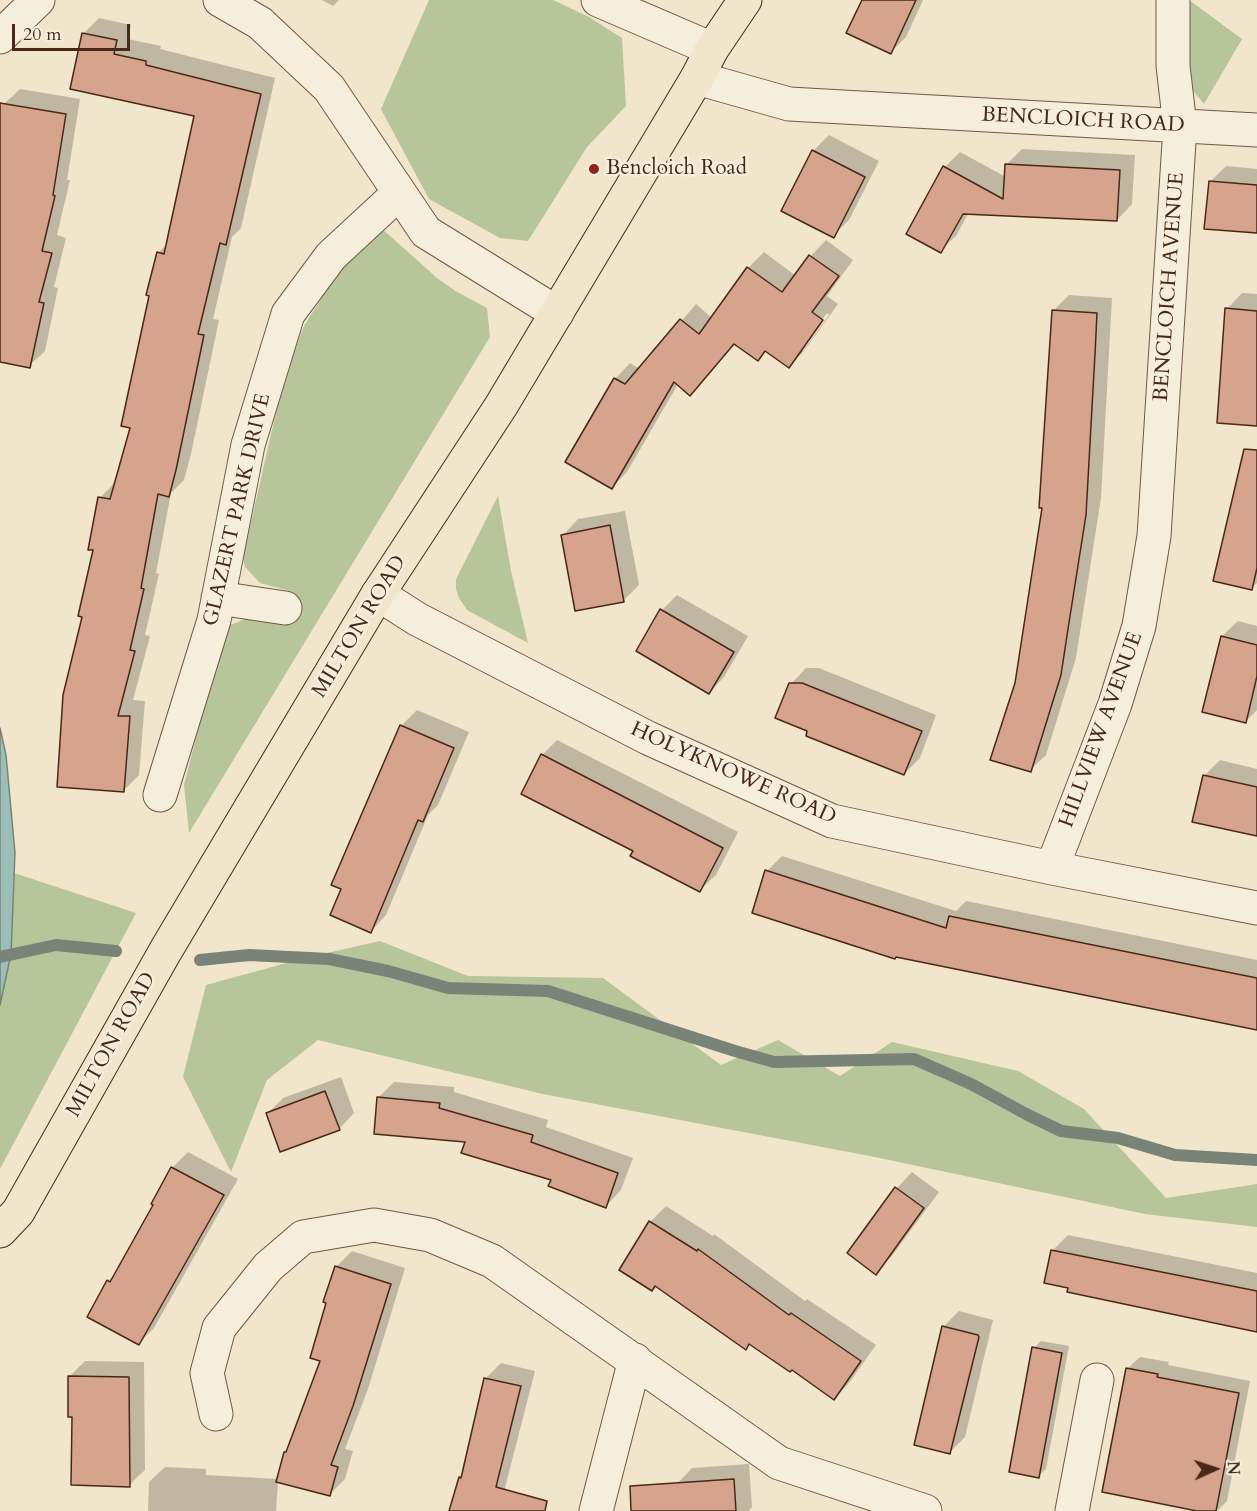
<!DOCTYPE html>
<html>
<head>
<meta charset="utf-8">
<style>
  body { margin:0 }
  #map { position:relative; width:1257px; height:1511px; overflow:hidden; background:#f1e5cb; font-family:Cardo,serif }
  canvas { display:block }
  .north { position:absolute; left:1185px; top:1439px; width:60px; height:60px; -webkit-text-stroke:4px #f6eedd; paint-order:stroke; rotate:87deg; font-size:16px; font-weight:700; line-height:24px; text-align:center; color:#492819 }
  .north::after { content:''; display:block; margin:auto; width:21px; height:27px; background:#492819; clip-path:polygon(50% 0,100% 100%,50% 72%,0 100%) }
  .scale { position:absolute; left:12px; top:24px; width:118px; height:27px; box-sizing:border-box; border:3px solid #492819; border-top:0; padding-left:8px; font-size:18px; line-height:21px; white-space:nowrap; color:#492819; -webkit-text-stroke:4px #f6eedd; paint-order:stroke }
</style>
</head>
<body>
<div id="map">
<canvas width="1257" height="1511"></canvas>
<div class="north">N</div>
<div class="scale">20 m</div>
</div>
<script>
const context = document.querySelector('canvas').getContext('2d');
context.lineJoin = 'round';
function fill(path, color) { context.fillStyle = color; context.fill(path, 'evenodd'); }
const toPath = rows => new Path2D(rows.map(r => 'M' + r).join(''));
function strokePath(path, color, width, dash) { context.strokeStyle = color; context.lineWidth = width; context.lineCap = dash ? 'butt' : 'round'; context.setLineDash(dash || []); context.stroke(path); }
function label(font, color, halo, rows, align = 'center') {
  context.font = font + ' Cardo,serif'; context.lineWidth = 5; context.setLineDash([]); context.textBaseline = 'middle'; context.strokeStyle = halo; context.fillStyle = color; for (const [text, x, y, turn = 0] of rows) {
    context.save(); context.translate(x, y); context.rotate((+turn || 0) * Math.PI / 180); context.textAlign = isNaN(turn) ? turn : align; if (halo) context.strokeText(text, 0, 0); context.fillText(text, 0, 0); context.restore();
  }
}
const green = toPath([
  [429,0,553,0,589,17,622,38,626,106,587,147,528,241,500,238,429,199,381,109],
  [1189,0,1242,39,1204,104,1185,81],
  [380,227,437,278,457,292,487,308,490,337,189,833,184,785,222,636,230,625,248,618,285,622,290,591,260,583,245,567,243,557,284,378,304,326,340,269],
  [498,496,511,571,528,643,467,610,459,598,456,589,456,579],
  [14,873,136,913,0,1169,0,1005,11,954],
  [380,941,468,976,603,978,721,1065,778,1040,840,1076,892,1042,1018,1071,1084,1109,1166,1198,1257,1184,1257,1227,1145,1214,875,1157,543,1094,318,1040,267,1080,231,1172,183,1077,206,985,305,958]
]);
const water = toPath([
  [0,728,6,755,15,853,11,954,0,1005,0,728]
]);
const shadow = toPath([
  [322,0,339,0,333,6],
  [863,0,923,0,906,37,891,52],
  [99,18,131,25,128,39,161,46,160,49,275,78,241,228,232,237,213,319,219,320,191,454,184,480,171,493,156,573,159,574,145,635,150,636,133,700,145,701,139,775,124,790,84,615,95,549,100,498,115,482,131,427,158,253,167,244,196,114,83,34],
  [20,89,80,99,67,180,70,180,57,235,66,238,54,287,58,288,45,351,29,366,0,360,0,123,4,104],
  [829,135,879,161,849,220,833,236,813,151],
  [1022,149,1135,155,1132,204,1117,220,969,212,956,236,940,251,945,167,960,152,1006,177,1006,165],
  [1226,166,1257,169,1257,231,1210,182],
  [826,240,853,260,827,296,838,304,804,351,789,366,766,350,758,359,736,343,690,394,678,384,627,472,611,488,615,379,630,363,640,369,696,304,712,318,748,268,764,252,796,276,811,256],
  [827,313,829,315,803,351,799,351],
  [1242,293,1257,294,1257,424,1227,309],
  [1069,295,1112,298,1101,498,1076,658,1046,755,1030,770,1016,684,1044,507,1053,311],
  [1257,455,1257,583,1251,588],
  [625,511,639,585,623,601,563,535,578,519],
  [677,595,748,636,724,677,709,693,662,610],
  [1238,621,1257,626,1257,710,1245,722,1222,636],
  [806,668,819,668,936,715,920,758,904,774,809,731,791,684],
  [417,710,469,732,438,805,428,815,386,915,371,931,401,726],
  [557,740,738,832,716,875,700,890,542,755],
  [1220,760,1257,769,1257,835,1204,776],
  [782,856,956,911,966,901,1257,960,1257,1028,767,871],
  [341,1077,354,1113,339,1129,268,1113,283,1098],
  [394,1082,454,1087,454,1092,548,1120,546,1127,633,1158,621,1190,606,1206,553,1179,378,1098],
  [188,1152,238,1179,154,1328,139,1343,108,1281,118,1272,156,1204,153,1203,172,1168],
  [912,1172,939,1192,891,1257,875,1273,849,1253,897,1188],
  [666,1206,713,1236,714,1234,805,1301,807,1299,876,1345,849,1383,834,1399,792,1369,750,1343,745,1348,656,1285,621,1269,650,1222],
  [1068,1235,1257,1273,1257,1329,1069,1287,1052,1251],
  [352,1251,405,1268,368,1389,345,1449,353,1451,345,1479,329,1495,278,1481,276,1511,148,1511,149,1482,165,1467,206,1469,206,1475,278,1479,322,1360,328,1302,325,1301,337,1266],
  [959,1311,993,1320,965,1437,949,1453,943,1327],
  [1041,1341,1069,1346,1046,1469,1038,1476,1034,1348],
  [1140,1357,1169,1362,1168,1365,1250,1381,1227,1501,1217,1511,1205,1511,1128,1368],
  [85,1361,144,1362,145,1470,129,1485,74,1415,69,1377],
  [501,1363,535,1371,499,1511,451,1511,460,1478,464,1474,486,1378],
  [749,1464,752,1507,749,1511,678,1511,677,1484,692,1468]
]);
const stream = toPath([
  [0,957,56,945,116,951],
  [200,960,249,955,329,959,388,971,448,988,548,991,735,1051,774,1062,914,1059,971,1084,1028,1115,1061,1131,1118,1138,1175,1155,1257,1160]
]);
const building = toPath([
  [862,0,916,0,891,54,846,33,862,0],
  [82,33,117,40,114,54,146,61,146,65,261,94,226,245,220,243,198,334,204,335,176,470,169,497,158,494,141,588,144,589,130,650,135,651,118,716,130,716,124,792,57,787,63,695,82,617,78,616,93,550,88,550,98,497,110,499,130,428,121,426,149,296,146,295,157,252,164,254,194,116,70,89,82,33],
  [0,103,66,114,53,195,55,196,42,251,52,253,39,302,44,303,30,368,0,362,0,103],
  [812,150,865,177,834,238,781,211,812,150],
  [1005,164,1120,170,1117,221,963,214,941,253,906,234,943,166,1003,199,1005,164],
  [1209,181,1257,185,1257,233,1204,229,1209,181],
  [809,255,839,276,812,312,823,320,789,368,765,351,758,361,734,344,690,396,674,382,612,489,565,462,614,378,625,384,680,319,699,334,747,267,782,292,809,255],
  [1225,308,1257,311,1257,426,1217,423,1225,308],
  [1052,310,1097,313,1095,354,1086,515,1068,629,1061,675,1031,772,990,760,1015,683,1042,508,1039,508,1052,310],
  [1244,449,1257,450,1257,568,1252,590,1213,581,1244,449],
  [610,525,624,602,575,611,561,535,610,525],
  [660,609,734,652,709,694,636,651,660,609],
  [1221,636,1257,645,1257,676,1246,723,1202,712,1221,636],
  [789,683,802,683,922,731,904,775,806,736,807,731,775,718,789,683],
  [400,725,454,748,423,822,418,820,371,933,330,915,341,889,331,885,400,725],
  [541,754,723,848,700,892,630,856,633,851,521,794,541,754],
  [1203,775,1257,787,1257,836,1192,822,1203,775],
  [765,870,946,928,949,916,1257,978,1257,1030,896,957,895,959,752,913,765,870],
  [325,1091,340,1130,280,1152,266,1113,325,1091],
  [377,1097,440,1103,439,1108,533,1135,531,1142,618,1173,606,1208,548,1186,551,1180,461,1153,465,1142,374,1134,377,1097],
  [171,1167,224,1195,139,1345,87,1317,107,1280,110,1282,153,1205,151,1204,171,1167],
  [895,1187,924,1208,876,1275,847,1253,895,1187],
  [649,1221,697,1251,698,1249,789,1315,791,1313,861,1361,834,1400,792,1370,790,1372,749,1344,746,1350,655,1286,652,1291,619,1270,649,1221],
  [1051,1250,1257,1291,1257,1332,1067,1292,1068,1288,1044,1283,1051,1250],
  [335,1266,391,1284,353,1406,331,1465,338,1467,330,1496,276,1482,284,1452,286,1452,320,1361,310,1358,326,1303,323,1302,335,1266],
  [942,1326,978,1335,979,1337,950,1454,914,1445,942,1326],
  [1032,1347,1062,1353,1039,1478,1009,1472,1032,1347],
  [1126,1368,1158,1374,1157,1377,1239,1393,1216,1511,1197,1511,1102,1492,1126,1368],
  [68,1376,129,1377,130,1487,71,1485,72,1417,68,1417,68,1376],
  [484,1378,521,1386,496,1487,547,1501,545,1511,449,1511,459,1477,461,1478,484,1378],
  [734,1479,736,1511,631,1511,630,1486,734,1479]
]);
const minor = toPath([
  [220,0,260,23,329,88,426,232,557,313],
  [598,0,712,49],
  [0,37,38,0],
  [697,78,789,104,1257,130],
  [378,594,417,619,648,738,832,821,1052,868,1257,908],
  [218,598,285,608],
  [160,795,214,620,248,445,288,314,331,256,399,193],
  [1052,868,1115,704,1139,626,1154,536,1180,126,1173,66,1173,0],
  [216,1414,207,1373,219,1328,268,1267,303,1237,374,1225,430,1235,492,1261,779,1463,925,1511],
  [596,1511,635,1360],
  [1072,1511,1097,1380]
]);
const primary = toPath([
  [0,1231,18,1212,166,950,378,594,501,406,697,78,712,49,745,0]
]);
const markers = [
  [594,169,6,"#8f2418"]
];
const streetNames = [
  ["BENCLOICH ROAD",1083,121,3],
  ["BENCLOICH AVENUE",1170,287,-86],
  ["GLAZERT PARK DRIVE",238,510,-77],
  ["MILTON ROAD",360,627,-59],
  ["HILLVIEW AVENUE",1102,730,-70],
  ["HOLYKNOWE ROAD",733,774,24],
  ["MILTON ROAD",112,1045,-61]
];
const poiNames = [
  ["Bencloich Road",606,169]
];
fill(green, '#b6c59a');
fill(water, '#9bbfb8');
strokePath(water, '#7a8378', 1.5);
fill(shadow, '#0003');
strokePath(stream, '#7a8378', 12);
fill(building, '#d6a38c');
strokePath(building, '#492819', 1.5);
strokePath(minor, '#735746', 35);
strokePath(primary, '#492819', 35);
strokePath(minor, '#f6eedd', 33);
strokePath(primary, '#f1e5cb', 33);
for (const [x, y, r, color] of markers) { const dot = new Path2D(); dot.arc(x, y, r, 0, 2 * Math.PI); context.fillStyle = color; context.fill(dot); strokePath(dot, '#f6eedd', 2); }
label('21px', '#492819', '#f6eedd', streetNames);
label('21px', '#492819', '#f6eedd', poiNames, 'left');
</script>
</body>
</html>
